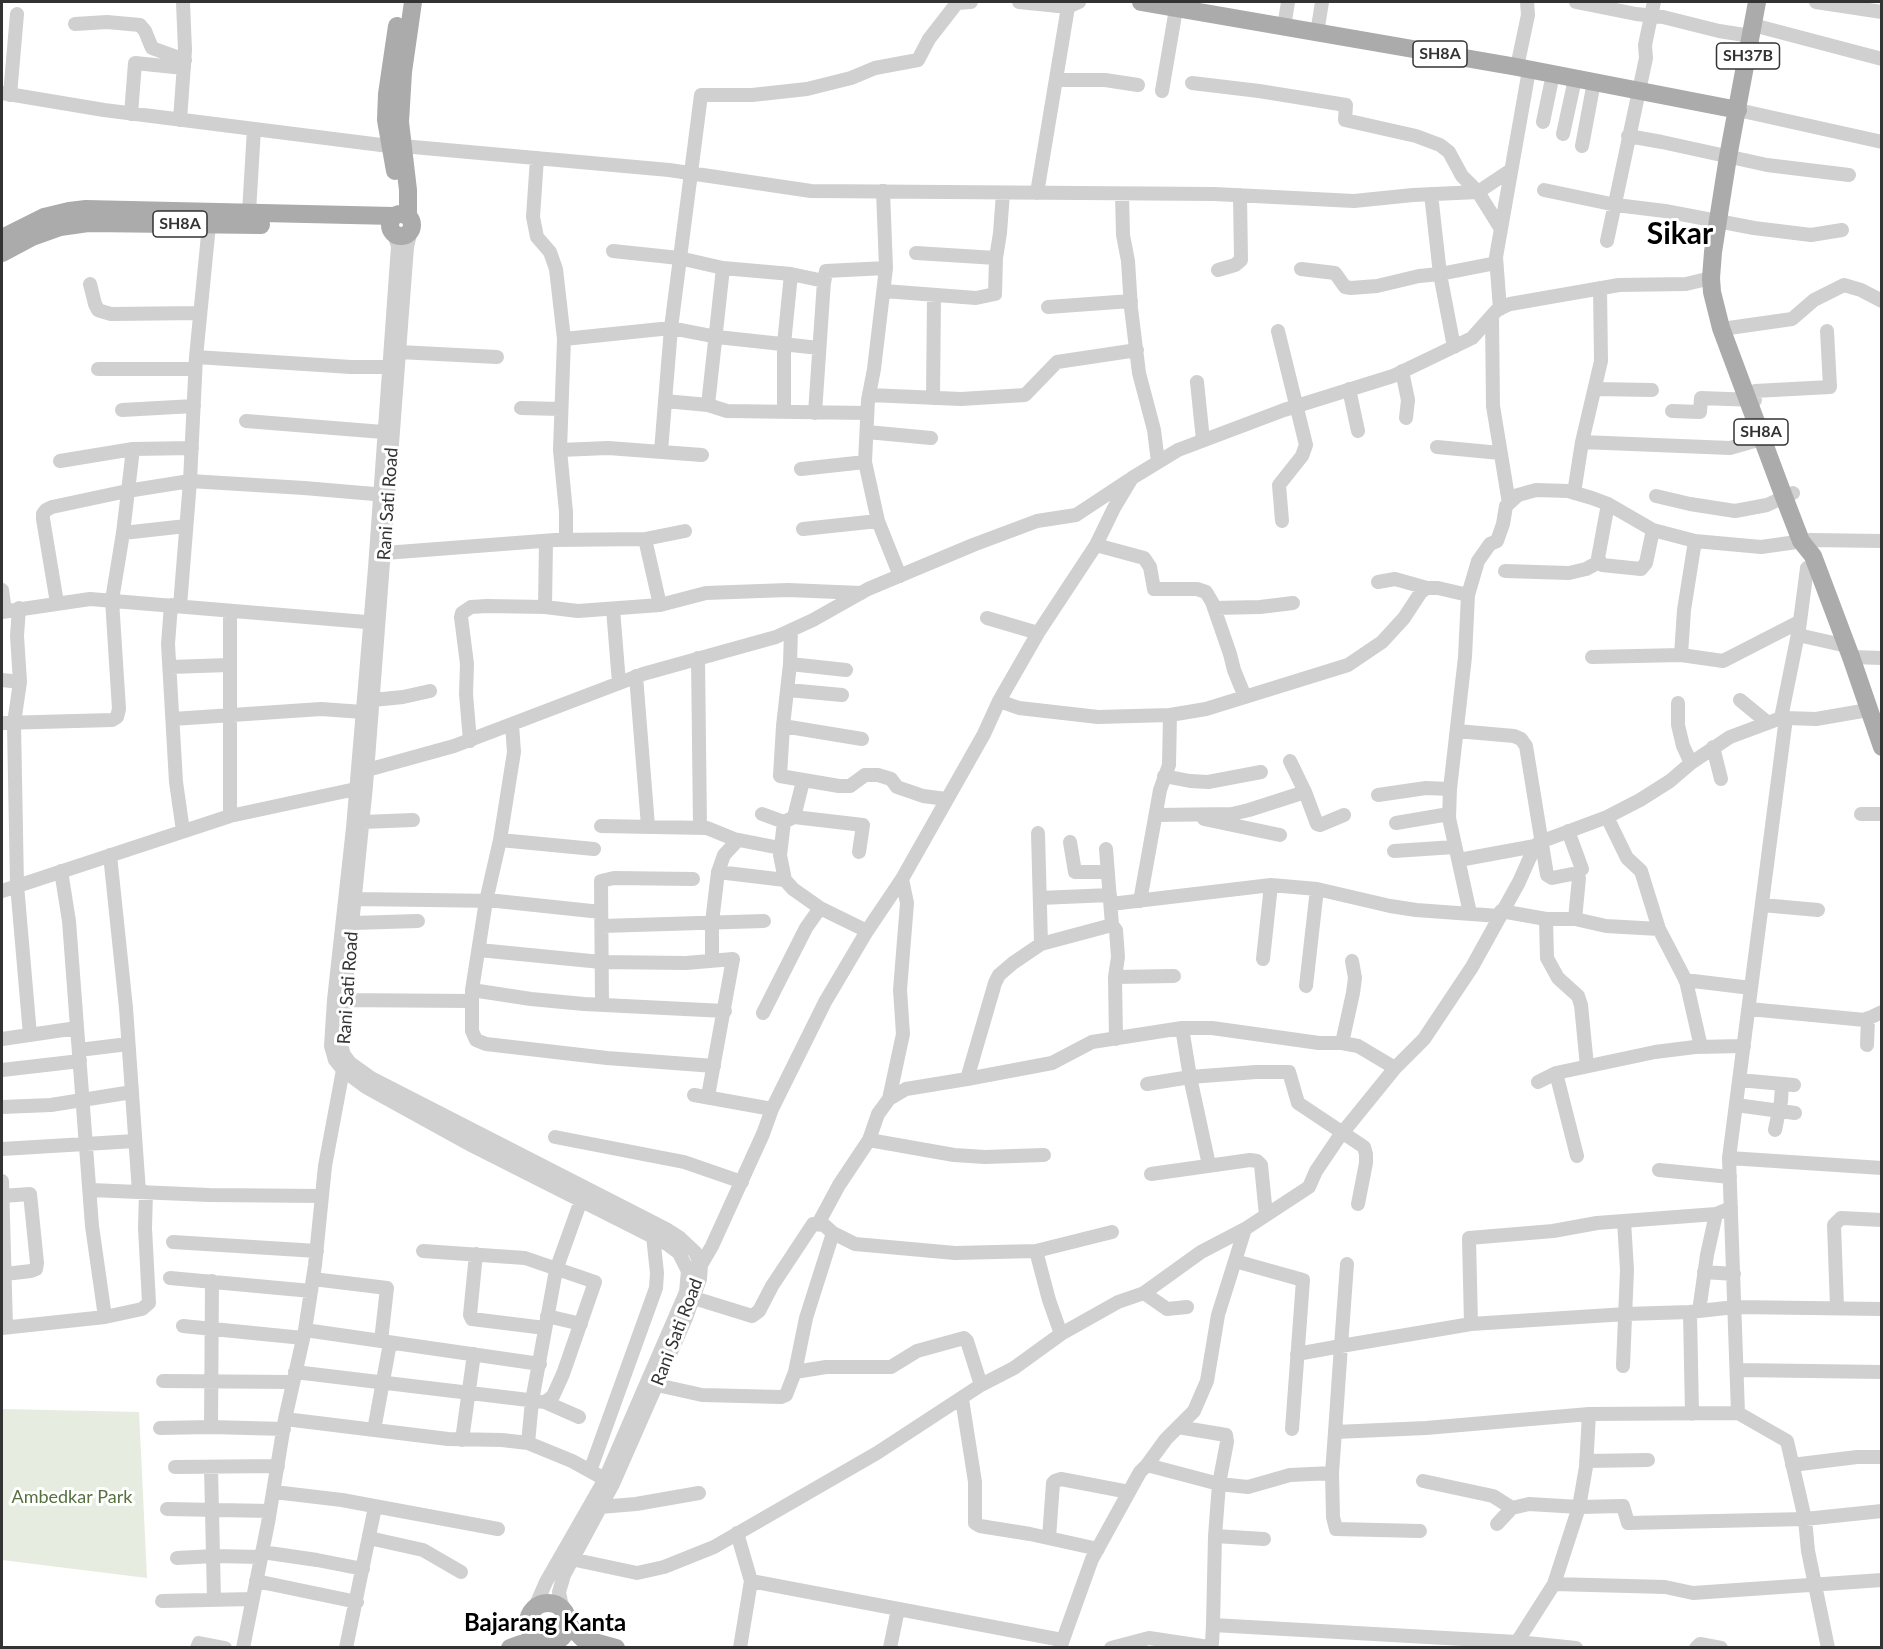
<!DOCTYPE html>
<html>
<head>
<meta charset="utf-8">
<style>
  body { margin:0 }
  #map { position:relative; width:1883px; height:1649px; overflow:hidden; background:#fff; font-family:Lato,sans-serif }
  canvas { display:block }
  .frame { position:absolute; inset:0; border:3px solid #333; pointer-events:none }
</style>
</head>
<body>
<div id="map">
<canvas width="1883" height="1649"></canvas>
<div class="frame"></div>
</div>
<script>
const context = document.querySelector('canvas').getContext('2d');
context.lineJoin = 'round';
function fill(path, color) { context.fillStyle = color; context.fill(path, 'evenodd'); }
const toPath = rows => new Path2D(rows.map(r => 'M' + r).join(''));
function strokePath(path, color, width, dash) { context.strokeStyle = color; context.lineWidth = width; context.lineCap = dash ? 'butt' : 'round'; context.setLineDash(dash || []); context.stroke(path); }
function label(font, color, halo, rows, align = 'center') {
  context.font = font + ' Lato,sans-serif'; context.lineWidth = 6; context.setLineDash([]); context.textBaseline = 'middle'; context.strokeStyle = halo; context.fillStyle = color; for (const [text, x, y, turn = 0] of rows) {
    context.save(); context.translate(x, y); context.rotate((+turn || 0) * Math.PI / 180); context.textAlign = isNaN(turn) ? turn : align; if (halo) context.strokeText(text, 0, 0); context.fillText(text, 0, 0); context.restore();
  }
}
const green = toPath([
  [2,1409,139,1412,147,1578,2,1560]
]);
const minor = toPath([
  [1019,2,1068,7,1079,2],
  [1576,2,1636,14,1663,17,1719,31,1751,36],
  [1816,2,1882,12],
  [75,24,107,22,140,25,145,31,152,48,185,60],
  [1753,25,1882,59],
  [1284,27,1288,2],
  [1317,33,1322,2],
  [1517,67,1528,15,1527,2],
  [1057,80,1105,80,1138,85],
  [1192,83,1259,91,1346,105,1345,120,1416,136,1440,145,1449,152,1462,176,1478,192,1501,229],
  [1162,91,1176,9],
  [2,93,104,110,389,146,402,146,669,170,811,191,1214,194,1354,201,1413,195,1478,192,1511,170],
  [10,95,17,14],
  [1738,110,1882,142],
  [131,114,135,63,184,68],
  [180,120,185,50,183,2],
  [1543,122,1553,74],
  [1563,134,1575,79],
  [1628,136,1662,142,1767,165,1849,175],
  [1582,146,1594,82],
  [537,158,533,217,537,237,550,252,556,269,564,339,560,450,566,512,566,540],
  [1544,190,1616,205,1665,211,1754,228,1811,235,1842,230],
  [883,191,886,268,874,369,868,400,865,462,878,521,900,576],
  [1037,193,1068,7],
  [1122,194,1123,235,1128,261,1131,308,1139,373,1154,430,1158,462],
  [1431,194,1440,274,1454,347],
  [249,212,254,129],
  [411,230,407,247,366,786,341,1034,341,1045,344,1055,350,1063,371,1078,666,1229,680,1238,695,1252,701,1265,700,1279,686,1318,613,1484,564,1575,559,1592,561,1602,566,1615],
  [394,234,398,246,375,568,353,828,334,1000,331,1046,335,1060,343,1070,366,1087,473,1146,667,1244,679,1253,688,1271,686,1292,605,1479,546,1582,535,1607],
  [1607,241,1646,58,1645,45,1654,2],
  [613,251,679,258,723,268,791,274,824,281,815,413],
  [916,253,996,258],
  [1301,269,1335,273,1345,287,1351,288,1377,286,1419,276,1440,274,1496,263],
  [1218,270,1235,265,1241,260,1240,195],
  [824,283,826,271,886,268],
  [90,284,95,304,98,310,104,312,111,314,200,313],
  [884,291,976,298,995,294,996,258,1000,233,1003,193],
  [1048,307,1131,301],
  [1500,309,1496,257,1529,70],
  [1492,317,1493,406,1509,503],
  [1729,328,1792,319,1814,300,1844,285,1861,290,1882,301],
  [1278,331,1306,445,1302,456,1279,485,1282,521],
  [564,339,671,328,717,337,819,348],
  [399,352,497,357],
  [196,357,351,367,388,367],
  [98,369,195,369],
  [1402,371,1408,400,1406,418],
  [1197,382,1203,440],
  [1349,389,1358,431],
  [1595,389,1652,390],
  [1755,391,1830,387,1827,331],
  [869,395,961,399,1025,395,1057,362,1137,350],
  [933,398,934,295],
  [665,401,708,405,727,411,867,413],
  [708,405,723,268],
  [521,408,561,409],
  [122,410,194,406],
  [1672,411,1700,412,1701,398,1755,400],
  [784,412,784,344,791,274],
  [246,421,383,432],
  [867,432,931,438],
  [1582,442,1730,448,1772,436],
  [1437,447,1500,453],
  [560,450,608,448,702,455],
  [661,451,671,328,701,95,752,95,807,89,851,78,875,68,918,60,929,39,957,3,971,2],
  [60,461,133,449,192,448],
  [801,469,865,462],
  [1574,493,1582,442,1601,361,1600,288],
  [1656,496,1690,504,1735,511,1767,505,1793,493],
  [1608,504,1598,558,1602,565,1641,569,1646,563,1653,530],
  [803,529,878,521],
  [123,533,133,449],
  [645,539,660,605],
  [1096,545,1144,558,1150,567,1154,589,1197,589,1206,592,1212,602,1230,654,1234,670,1245,697],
  [385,553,555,540,645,539,685,531],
  [1505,571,1569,573,1586,569,1599,562],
  [1378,582,1395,579,1427,588],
  [2,590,5,611],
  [1468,595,1465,657,1450,789,1449,818,1470,913],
  [57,603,43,519,43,514,46,510,52,507,127,491,190,481,304,488,386,495],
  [171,605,168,644,176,782,183,831],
  [180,606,190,481,196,357,209,225],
  [545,607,546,541],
  [19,608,17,636,20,682,14,723,17,885,30,1035],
  [1214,608,1260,607,1293,603],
  [613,609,619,683],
  [2,612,90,599,378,623],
  [987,618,1038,633],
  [791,630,790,664,783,726,780,776,839,786,850,786,865,775,878,775,891,779,897,787,923,796,946,799],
  [1798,635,1847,646],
  [1681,655,1684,610,1695,541],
  [1592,657,1681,655,1723,661,1799,622],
  [1851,657,1882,658],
  [698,658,700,827],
  [790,664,846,670],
  [170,667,229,665],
  [636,676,648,826],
  [2,680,20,682],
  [788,690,842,695],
  [373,700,403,697,430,691],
  [1740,700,1768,723],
  [999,701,1019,708,1098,717,1170,715,1206,709,1348,665,1382,642,1404,618,1421,592,1427,588,1438,588,1468,595,1478,561,1490,544,1497,541,1503,524,1506,506,1518,495,1536,490,1568,491,1592,498,1608,504,1653,530,1695,541,1761,547,1811,540,1882,541],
  [1678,703,1678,725,1683,746,1691,763],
  [1786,718,1816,719,1868,710],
  [173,719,321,709,363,712],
  [2,723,112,720,117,717,119,709,112,600,123,533,186,526],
  [512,725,514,752,500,840,486,901,472,990,472,1031,476,1040,486,1044,607,1058,714,1066],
  [783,726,862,739],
  [1457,731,1514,736,1521,739,1526,746,1547,875,1552,878,1572,874,1577,876,1579,878,1575,919],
  [470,741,466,694,467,664,461,617,462,613,471,607,487,606,545,607,578,611,660,605,706,593,788,590,861,593],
  [1713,747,1721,779],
  [1290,761,1305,792,1317,824,1320,825,1344,815],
  [360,772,454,746,643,674,776,637,813,620,868,589,973,545,1037,521,1076,515,1129,480],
  [1164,776,1190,781,1208,782,1261,772],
  [1378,795,1426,788,1450,789],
  [762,814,784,822,794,817,863,825,859,852],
  [1861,814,1882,814],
  [1156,815,1232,814,1249,810,1305,792],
  [230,816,230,612],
  [794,817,803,781],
  [1607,817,1627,858,1641,871,1659,929,1686,981,1701,1047],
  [1204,819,1280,835],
  [363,822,413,820],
  [784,822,780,855,785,880,793,889,820,908,867,931],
  [1396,823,1449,814],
  [601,826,707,828,734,839,780,848],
  [1568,831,1582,869],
  [1038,833,1041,944],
  [500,840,594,849],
  [1070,842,1075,872,1108,872],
  [1106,849,1112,925,1116,930,1118,957,1115,977,1116,1039],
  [1394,851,1455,847],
  [110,855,126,1008,139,1192],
  [1459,860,1535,846],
  [61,871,69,921,92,1226,105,1317],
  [718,872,785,880],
  [2,891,230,816,365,787],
  [1040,898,1110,895],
  [356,899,497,901,601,912],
  [1140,901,1160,790,1169,765,1170,715],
  [1111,904,1271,885,1317,889,1390,906,1416,910,1499,916],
  [1762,905,1818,910],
  [1501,911,1546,919,1575,919,1606,926,1659,929],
  [1546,919,1547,958,1558,978,1578,996,1581,1005,1587,1066],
  [353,923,418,921],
  [602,926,764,921],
  [479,950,601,962,686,963,733,959,708,1096],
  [1263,959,1271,885],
  [712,960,712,922,718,872,724,855,738,840],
  [1115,977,1174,976],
  [1685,980,1751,988],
  [1306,986,1317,889],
  [472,990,531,999,584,1004,725,1011],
  [336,1000,472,1001],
  [602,1004,601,881,614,878,693,879],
  [1749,1009,1865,1020,1882,1012],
  [763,1013,806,928,820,908],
  [1182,1028,1190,1077,1209,1165],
  [2,1039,77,1028],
  [1342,1043,1353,993,1355,978,1352,961],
  [1867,1045,1868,1018],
  [79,1050,128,1044],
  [2,1070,80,1061],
  [1556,1073,1577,1156],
  [967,1079,1052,1063,1092,1042,1182,1028,1212,1028,1319,1043,1342,1043,1358,1046,1395,1068],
  [1739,1080,1794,1085],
  [1538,1082,1556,1073,1655,1052,1695,1047,1744,1046],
  [1147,1084,1190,1077,1256,1072,1289,1072,1298,1103,1364,1147,1366,1154,1366,1163,1358,1204],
  [694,1095,772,1109],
  [889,1099,903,1034,900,990,907,903,902,879],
  [1736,1105,1795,1113],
  [2,1107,51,1105,132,1092],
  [1775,1130,1781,1101,1782,1084],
  [555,1137,684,1162,742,1182],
  [869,1140,878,1114,889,1099,906,1089,967,1079,995,983,999,975,1013,963,1041,944,1112,925],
  [2,1149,135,1141],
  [1729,1158,1786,718,1781,718],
  [1659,1170,1730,1177],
  [1151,1174,1250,1160,1257,1161,1261,1165,1266,1215],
  [2,1181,6,1327],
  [91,1190,209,1195,321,1196],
  [2,1196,30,1194,37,1263,36,1269,31,1271,5,1274],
  [818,1224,839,1185,869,1140,954,1155,985,1157,1044,1155],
  [173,1242,317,1251],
  [423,1251,525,1258,595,1282,563,1374,553,1396,545,1402],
  [1036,1251,1049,1300,1061,1334],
  [476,1254,470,1315,472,1319,545,1328],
  [1235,1261,1303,1280,1292,1429],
  [695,1267,701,1265,712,1246,763,1134,772,1109,825,1002,867,931,902,879,984,734,999,701,1038,633,1096,545,1114,508,1132,478,1178,450,1284,410,1393,376,1472,338,1497,310,1510,304,1619,285,1686,284,1711,278],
  [1704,1272,1734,1274],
  [170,1278,311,1291],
  [313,1279,387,1288,381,1341],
  [1144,1293,1167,1309,1187,1307],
  [694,1298,752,1316,759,1311,772,1286,813,1224,824,1225,833,1233,855,1244,955,1253,1036,1251,1112,1232],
  [1837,1307,1834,1225,1841,1218,1882,1220],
  [1699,1311,1707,1255,1716,1214],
  [547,1316,581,1324],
  [1471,1324,1469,1238,1553,1231,1597,1223,1716,1214,1731,1208],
  [183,1326,303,1338],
  [2,1328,105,1317,142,1309,149,1303,145,1228,146,1192],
  [305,1330,540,1364],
  [1297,1354,1341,1346,1347,1264],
  [1623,1366,1627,1270,1624,1221],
  [1737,1370,1882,1372],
  [295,1372,545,1402,579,1417],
  [795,1372,826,1367,891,1367,917,1351,964,1338,967,1341,981,1385],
  [163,1381,293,1382],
  [657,1385,702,1395,781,1397,786,1395,795,1372,806,1318,833,1233],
  [962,1399,975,1482,975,1523,980,1526,1030,1534,1098,1549],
  [1738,1413,1729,1158,1882,1168],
  [1589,1414,1426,1428,1335,1432,1341,1346,1471,1324,1626,1314,1690,1312],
  [1692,1414,1690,1312,1735,1307,1882,1309],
  [285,1419,448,1439,502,1440,528,1443,572,1461,612,1483],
  [211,1427,212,1281],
  [160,1428,211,1427,284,1429],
  [374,1430,390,1343],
  [1335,1432,1332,1473,1290,1475,1248,1487,1219,1484,1215,1536,1213,1625,1517,1642,1576,1648],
  [462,1440,474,1354],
  [528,1443,532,1401,556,1270,584,1192],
  [1586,1461,1648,1460],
  [1147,1465,1166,1439,1194,1411,1207,1381,1218,1315,1245,1229],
  [1792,1465,1857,1457,1882,1457],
  [175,1467,278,1466],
  [211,1467,214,1600],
  [590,1471,656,1288,657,1273,653,1236],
  [1332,1473,1333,1517,1336,1529,1420,1531],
  [1423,1481,1493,1496,1512,1508],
  [274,1492,342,1500,498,1529],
  [600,1507,636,1504,699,1493],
  [167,1509,270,1511],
  [1497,1524,1512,1508,1529,1504,1579,1507,1623,1506,1628,1523,1805,1519,1882,1511],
  [737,1533,751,1581,1062,1640],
  [1215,1536,1264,1539],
  [369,1538,423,1550,461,1572],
  [1049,1538,1053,1483,1055,1481,1061,1479,1129,1492],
  [262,1552,317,1560,363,1569],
  [177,1558,214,1556,261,1557],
  [571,1559,637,1573,664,1567,714,1547,877,1453,981,1385,1014,1368,1061,1334,1118,1302,1144,1293,1201,1252,1245,1229,1309,1187,1316,1171,1339,1137,1395,1068,1424,1039,1472,967,1519,882,1535,846,1540,842,1607,817,1640,800,1670,781,1691,763,1730,737,1781,718,1799,629,1807,568],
  [256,1581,357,1602],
  [1554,1584,1665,1587,1693,1593,1882,1580],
  [162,1601,252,1599],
  [197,1648,199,1643,225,1648],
  [243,1648,268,1523,285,1419,305,1330,315,1265,325,1166,343,1070],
  [346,1648,375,1507],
  [740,1648,751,1581],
  [890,1648,898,1609],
  [1060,1648,1092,1559,1140,1472,1147,1465,1219,1484,1227,1442,1226,1435,1178,1427],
  [1111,1648,1149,1638,1209,1647,1212,1643,1213,1625],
  [1515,1648,1517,1642,1554,1584,1579,1507,1586,1467,1589,1414,1738,1413,1787,1441,1805,1519,1808,1551,1828,1648],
  [1696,1648,1700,1644,1721,1648]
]);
const major = toPath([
  [1141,2,1517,67,1738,110],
  [1757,2,1728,157,1713,252,1711,278,1712,292,1721,328,1784,497,1801,541,1813,556,1851,657,1882,747],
  [395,171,386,120,387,94,397,26],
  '390 225a11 11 0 1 1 22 0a11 11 0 1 1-22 0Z',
  [408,217,408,190,400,122,403,72,413,2],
  [2,238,44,217,69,211,86,209,394,216],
  [2,253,32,237,60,227,88,223,261,225],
  '528 1623a20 20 0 1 1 40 0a20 20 0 1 1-40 0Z',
  [568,1624,583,1639,616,1648],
  [510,1648,521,1644,543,1643]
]);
const shields = [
  [1440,54,54],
  [1748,56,63],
  [180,224,54],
  [1761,432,54]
];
const shieldNames = [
  ["SH8A",1440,54],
  ["SH37B",1748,56],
  ["SH8A",180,224],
  ["SH8A",1761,432]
];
const streetNames = [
  ["Rani Sati Road",388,504,-86],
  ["Rani Sati Road",348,988,-86],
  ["Rani Sati Road",677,1332,-69]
];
const parkNames = [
  ["Ambedkar Park",72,1497]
];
const districtNames = [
  ["Bajarang Kanta",545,1623]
];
const townNames = [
  ["Sikar",1680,234]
];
fill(green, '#e6ecdf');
strokePath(minor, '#d0d0d0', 14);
strokePath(major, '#ababab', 18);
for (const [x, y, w] of shields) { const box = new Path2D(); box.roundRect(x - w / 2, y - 13, w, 26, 4.5); context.fillStyle = '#fff'; context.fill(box); strokePath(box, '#333', 1.5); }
label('bold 16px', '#333', null, shieldNames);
label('18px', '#333', '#fff', streetNames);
label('18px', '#56703f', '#fff', parkNames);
label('bold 24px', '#000', '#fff', districtNames);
label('bold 30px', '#000', '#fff', townNames);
</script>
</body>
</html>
